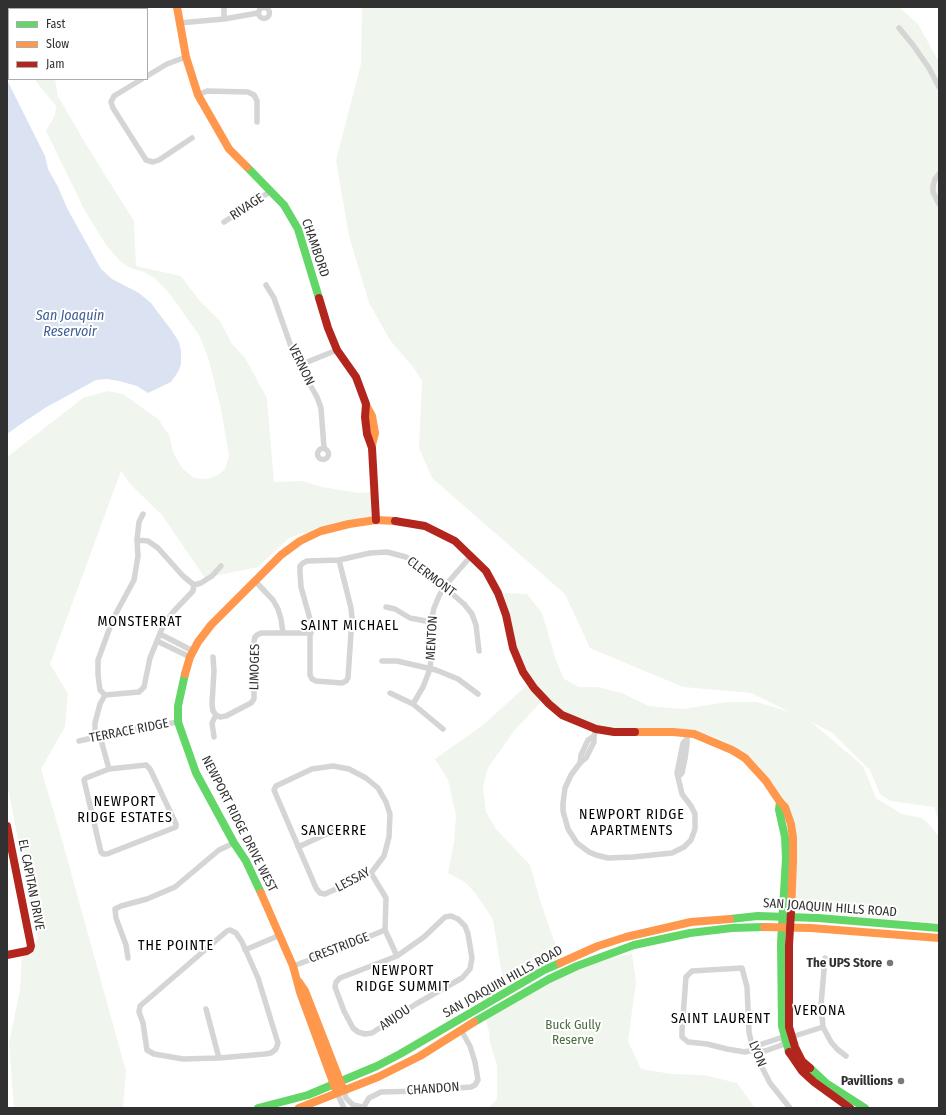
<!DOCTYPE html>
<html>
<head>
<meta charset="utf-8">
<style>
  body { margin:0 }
  #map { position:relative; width:946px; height:1115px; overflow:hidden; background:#fff; font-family:"Fira Sans Condensed",sans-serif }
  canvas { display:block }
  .frame { position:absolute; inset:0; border:8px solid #313131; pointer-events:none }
  .legend { position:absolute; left:8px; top:8px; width:140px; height:72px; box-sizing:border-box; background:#fff; border:1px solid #adadad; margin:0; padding:5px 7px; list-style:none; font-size:12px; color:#313131 }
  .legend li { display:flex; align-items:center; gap:8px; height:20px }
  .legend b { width:20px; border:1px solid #adadad }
</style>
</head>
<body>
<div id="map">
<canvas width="946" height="1115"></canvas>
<div class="frame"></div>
<ul class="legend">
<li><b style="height:5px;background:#63d668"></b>Fast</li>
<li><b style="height:5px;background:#ff974d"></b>Slow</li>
<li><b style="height:5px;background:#b3261e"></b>Jam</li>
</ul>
</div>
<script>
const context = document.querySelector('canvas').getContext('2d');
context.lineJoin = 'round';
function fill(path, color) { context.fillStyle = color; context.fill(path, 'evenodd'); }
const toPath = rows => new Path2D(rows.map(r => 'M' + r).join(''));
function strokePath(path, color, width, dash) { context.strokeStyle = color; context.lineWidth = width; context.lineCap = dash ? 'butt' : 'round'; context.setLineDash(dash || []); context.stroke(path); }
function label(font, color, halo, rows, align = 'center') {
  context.font = font + ' "Fira Sans Condensed",sans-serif'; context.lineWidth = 4; context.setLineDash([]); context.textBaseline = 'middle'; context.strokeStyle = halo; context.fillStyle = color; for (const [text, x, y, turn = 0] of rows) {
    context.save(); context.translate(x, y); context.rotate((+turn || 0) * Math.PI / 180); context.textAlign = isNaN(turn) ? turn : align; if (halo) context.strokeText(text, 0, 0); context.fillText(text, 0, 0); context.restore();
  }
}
const green = toPath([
  [362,7,899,7,918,24,939,62,939,822,934,807,890,801,880,794,870,770,831,732,811,722,863,766,876,798,902,814,922,818,931,826,939,837,939,923,795,911,793,829,784,803,774,785,757,764,735,747,715,737,690,730,624,729,601,726,582,721,560,708,546,698,526,670,513,637,503,593,527,594,542,613,556,660,564,679,579,687,597,687,622,693,649,706,683,709,727,702,757,702,790,712,751,693,683,687,590,648,565,594,432,478,419,448,422,381,413,367,390,340,369,303,349,236,336,160,361,64],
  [35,79,55,79,58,96,87,146,134,221,136,266,181,276,199,300,220,321,232,344,245,358,267,398,274,482,303,481,322,487,359,493,371,492,372,518,303,536,304,532,289,538,258,567,205,578,162,515,131,485,121,471,50,664,68,694,65,727,41,769,62,840,126,1071,123,1108,14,1108,9,1043,20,990,22,954,32,951,38,938,7,784,7,457,83,398,107,391,123,394,158,419,169,435,173,452,182,468,194,478,206,479,218,475,225,469,229,456,221,409,208,357,199,335,169,293,156,279,144,272,130,268,120,261,106,245,85,211,46,131,55,115,56,106,38,84],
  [527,685,541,702,514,731,488,768,483,787,486,812,496,829,530,865,540,900,560,958,506,985,501,969,493,920,476,894,465,882,448,873,454,842,456,816,448,780,435,759,483,725],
  [632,954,636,982,628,1041,641,1069,672,1074,704,1075,737,1083,755,1108,488,1108,497,1099,497,1065,490,1043,489,1032,485,1017,534,987,598,959]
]);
const water = toPath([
  [7,80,45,156,48,169,58,187,68,210,101,269,112,279,139,293,151,303,172,331,179,342,181,351,181,364,178,372,171,382,148,393,137,386,119,381,107,379,96,380,45,408,18,426,7,434]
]);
const street = toPath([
  '258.5 13a5.5 5.5 0 1 1 11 0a5.5 5.5 0 1 1-11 0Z',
  [112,9,116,7],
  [224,19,224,7],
  [179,23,224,19,258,13],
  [899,28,913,45,929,68,939,87],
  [147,76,167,64,186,57],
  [142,79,114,96,111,102,113,108,146,160,153,162,159,160,192,138],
  [198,95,207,91,248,92,254,95,257,101,257,122],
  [939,174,935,179,933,186,933,192,939,204],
  [224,222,271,191],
  [266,285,274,298,295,358,317,397,321,408,324,448],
  [300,365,337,350],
  '317.5 454a5.5 5.5 0 1 1 11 0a5.5 5.5 0 1 1-11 0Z',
  [143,514,139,522,137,540,138,556,134,580,113,619,98,660,98,675,100,690,105,695,139,692,144,687,150,658,163,626,173,612,193,591,194,585],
  [137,540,148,541,158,548,183,576,194,585],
  [339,560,351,608,352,618,348,678,346,681,342,683,316,681,312,679,310,675,310,619,301,587,300,572,300,566,303,563,307,561,339,560,370,553,387,552,406,557,422,568,464,604,472,614,476,625,479,651],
  [255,581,273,600,278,609,281,619,283,633],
  [194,585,201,583,212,576,221,566],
  [386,607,395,609,410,618,431,622],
  [160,634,193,651],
  [157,641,190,657],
  [213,657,214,671,212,704,213,711,216,715],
  [382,661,397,661,436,670,458,679,478,694],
  [390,693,413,704,443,729],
  [413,704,423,687,430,669,433,641,431,622,434,608,439,596,444,587,471,556],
  [216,715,220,717,226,716,251,703,254,699,254,641,255,637,257,635,261,633,311,633],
  [596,729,594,736,594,742,586,758,580,763,571,775,565,788,563,803,563,811,568,829,577,843,589,852,596,855,608,858,633,857,672,853,684,847,691,840,695,829,695,814,691,806,682,794,677,773,683,743,687,739],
  [100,736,109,769],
  [214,737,212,723,216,715],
  [95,738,95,723,100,704,105,695],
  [79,741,118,732,178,722],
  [580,763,581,755,588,740,594,736],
  [146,765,150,769,176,824,176,827,107,854,103,854,101,852,84,780,86,778,109,769,146,765],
  [333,766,349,769,366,778,378,788,386,802,390,814,389,837,384,856,371,873,325,894,320,893,316,888,274,790,276,786,312,769,333,766],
  [678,777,682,773,685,759,687,744,687,738],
  [298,847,344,826],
  [371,873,386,898,385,930,397,956],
  [451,916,458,919,465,926,468,934,472,958,470,969,462,978,416,1004,372,1033,365,1034,358,1032,353,1028,344,1011,335,987,336,982,340,978,397,956,424,937,445,917,451,916],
  [230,930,236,933,242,942,258,978,278,1043,276,1049,271,1053,265,1054,219,1058,183,1059,154,1054,147,1050,143,1023,139,1012,140,1006,227,931,230,930],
  [245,950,280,935],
  [128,958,126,945,116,918,115,909,121,906,147,899,175,887,219,850,234,843],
  [825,958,821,1005,823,1027,831,1042,837,1049,846,1056],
  [293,966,334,951,385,930],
  [206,1009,219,1058],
  [785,1039,782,1045,765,1051,753,1050,745,1052,727,1049,707,1044,688,1042,682,1037,682,1030,686,977,692,971,742,968,747,987,749,1032,753,1050,770,1083,790,1108],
  [753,1050,759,1045,780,1038,785,1039,823,1027],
  [344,1091,346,1098,353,1105,363,1107],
  [337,1093,344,1108],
  [363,1108,369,1098,381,1092,420,1091,471,1087,475,1085,478,1080,475,1062,470,1046,461,1030]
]);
const fast = toPath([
  [247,167,284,205,298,229,319,298],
  [185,674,178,706,178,722,196,773,234,843,246,861,261,893],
  [780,802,779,810,785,837,786,858,781,943,782,1026,789,1052],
  [730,919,758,916,818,918,939,928],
  [474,1022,549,979,577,966,634,945,690,933,732,928,764,927],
  [810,1068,826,1083,865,1108],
  [258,1108,308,1095,377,1066,400,1054,544,970,560,963]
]);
const slow = toPath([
  [177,7,186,57,198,95,229,149,247,167],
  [366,405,372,416,375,433,372,445],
  [185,674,190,657,198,642,211,625,281,555,300,541,321,531,349,524,376,520,395,521],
  [635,732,673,732,694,734,732,750,745,758,766,781,780,802,785,807,791,824,793,838,793,861,791,912],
  [261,893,293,966,300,992,337,1093],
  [764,927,811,928,939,938],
  [560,963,598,946,626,937,691,922,730,919],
  [299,982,305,991,342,1086],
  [299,1108,378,1077,420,1056,474,1022]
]);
const jam = toPath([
  [319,298,328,328,337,350,356,377,366,404,365,417,367,434,372,448,376,520],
  [395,521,425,526,455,541,486,571,498,593,506,615,513,648,523,672,534,688,549,704,562,715,596,729,614,732,635,732],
  [7,826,31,946,30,949,27,951,7,955],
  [791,912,789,945,789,1027,795,1047,802,1061,810,1068],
  [789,1052,802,1071,814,1082,850,1108]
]);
const markers = [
  [890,963,4,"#797979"],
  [901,1081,4,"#797979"]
];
const streetNames = [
  ["RIVAGE",247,207,-33],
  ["CHAMBORD",315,248,71],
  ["VERNON",301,365,64],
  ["CLERMONT",431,577,37],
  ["MENTON",432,638,-87],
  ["LIMOGES",255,667,-89],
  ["TERRACE RIDGE",129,731,-11],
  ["NEWPORT RIDGE DRIVE WEST",239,824,63],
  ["LESSAY",353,880,-28],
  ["EL CAPITAN DRIVE",31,885,79],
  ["SAN JOAQUIN HILLS ROAD",830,908,4],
  ["CRESTRIDGE",339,948,-21],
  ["SAN JOAQUIN HILLS ROAD",503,982,-29],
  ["ANJOU",395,1018,-34],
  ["LYON",757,1054,68],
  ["CHANDON",433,1089,-4]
];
const poiNames = [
  ["The UPS Store",882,963],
  ["Pavillions",893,1081]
];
const parkNames = [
  ["Buck Gully",573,1025],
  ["Reserve",573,1040]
];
const waterNames = [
  ["San Joaquin",70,316],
  ["Reservoir",70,332]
];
const neighbourhoodNames = [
  ["MONSTERRAT",140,622],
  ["SAINT MICHAEL",350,626],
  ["NEWPORT",125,802],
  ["RIDGE ESTATES",125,818],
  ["NEWPORT RIDGE",632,815],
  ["APARTMENTS",632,831],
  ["SANCERRE",334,831],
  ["THE POINTE",176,946],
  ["NEWPORT",403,971],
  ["RIDGE SUMMIT",403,987],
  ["VERONA",820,1011],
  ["SAINT LAURENT",721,1019]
];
fill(green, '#f0f6ed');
fill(water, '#dbe3f2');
strokePath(street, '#d5d5d5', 5.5);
strokePath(fast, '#63d668', 8);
strokePath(slow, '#ff974d', 8);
strokePath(jam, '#b3261e', 8);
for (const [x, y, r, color] of markers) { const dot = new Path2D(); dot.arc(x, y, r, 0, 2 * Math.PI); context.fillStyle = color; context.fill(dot); strokePath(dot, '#fff', 1.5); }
label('13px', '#313131', '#fff', streetNames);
label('bold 13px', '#313131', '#fff', poiNames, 'right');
label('13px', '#476e3d', '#fff', parkNames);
label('italic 14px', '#3d5c95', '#fff', waterNames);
context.letterSpacing = '1px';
label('14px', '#000', '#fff', neighbourhoodNames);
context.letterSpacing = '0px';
</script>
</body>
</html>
